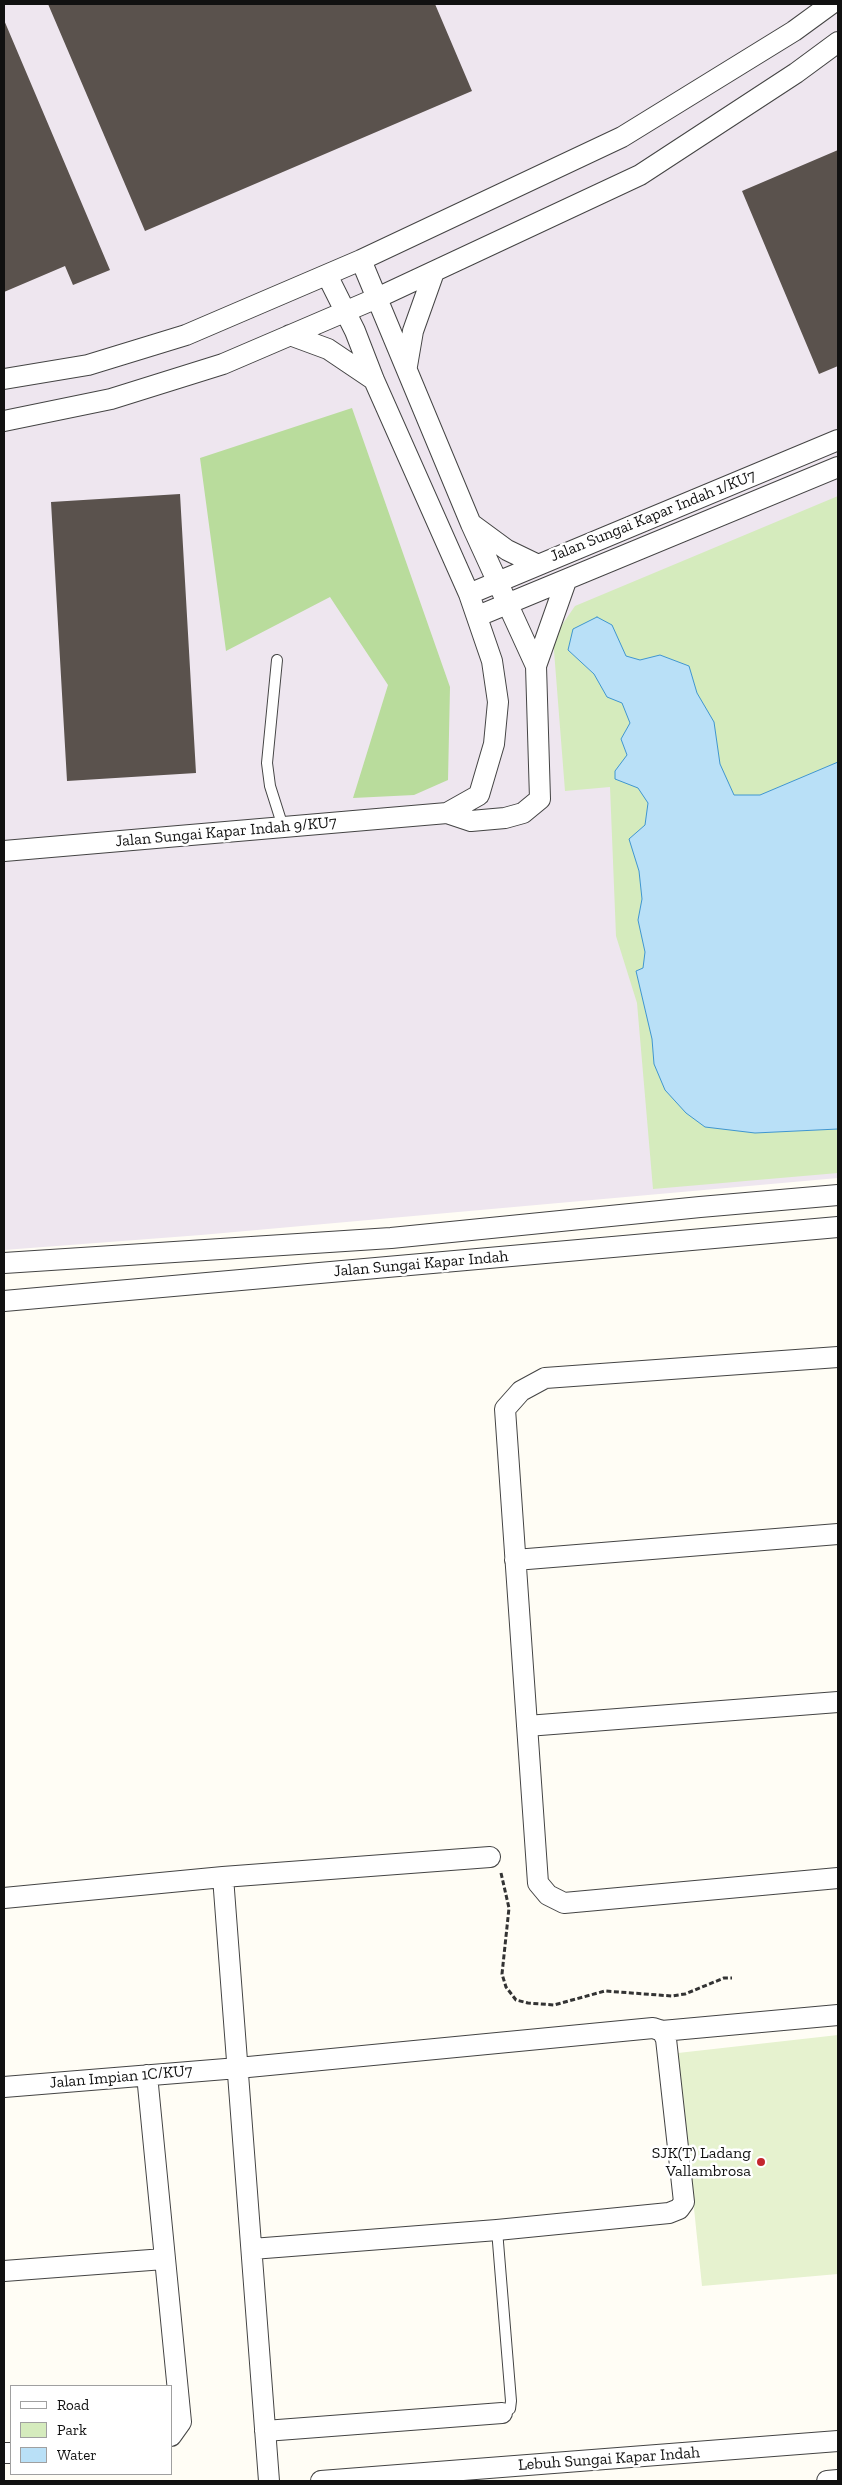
<!DOCTYPE html>
<html>
<head>
<meta charset="utf-8">
<style>
  body { margin:0 }
  #map { position:relative; width:842px; height:2485px; overflow:hidden; background:#fffdf5; font-family:"Zilla Slab",serif }
  canvas { display:block }
  .frame { position:absolute; inset:0; border:5px solid #111; pointer-events:none }
  .legend { position:absolute; left:10px; top:2385px; width:162px; height:90px; box-sizing:border-box; background:#fff; border:1px solid #a0a0a0; margin:0; padding:6px 9px; list-style:none; font-size:15px; color:#111 }
  .legend li { display:flex; align-items:center; gap:10px; height:25px }
  .legend b { width:25px; border:1px solid #a0a0a0 }
</style>
</head>
<body>
<div id="map">
<canvas width="842" height="2485"></canvas>
<div class="frame"></div>
<ul class="legend">
<li><b style="height:6px;background:#fff"></b>Road</li>
<li><b style="height:14px;background:#d5ebbd"></b>Park</li>
<li><b style="height:14px;background:#b9e0f7"></b>Water</li>
</ul>
</div>
<script>
const context = document.querySelector('canvas').getContext('2d');
context.lineJoin = 'round';
function fill(path, color) { context.fillStyle = color; context.fill(path, 'evenodd'); }
const toPath = rows => new Path2D(rows.map(r => 'M' + r).join(''));
function strokePath(path, color, width, dash) { context.strokeStyle = color; context.lineWidth = width; context.lineCap = dash ? 'butt' : 'round'; context.setLineDash(dash || []); context.stroke(path); }
function label(font, color, halo, rows, align = 'center') {
  context.font = font + ' "Zilla Slab",serif'; context.lineWidth = 5; context.setLineDash([]); context.textBaseline = 'middle'; context.strokeStyle = halo; context.fillStyle = color; for (const [text, x, y, turn = 0] of rows) {
    context.save(); context.translate(x, y); context.rotate((+turn || 0) * Math.PI / 180); context.textAlign = isNaN(turn) ? turn : align; if (halo) context.strokeText(text, 0, 0); context.fillText(text, 0, 0); context.restore();
  }
}
const industrial = toPath([
  [4,4,838,4,838,1178,201,1235,4,1250]
]);
const green = toPath([
  [838,496,838,762,760,795,734,795,720,764,714,722,697,693,689,666,660,655,640,660,626,656,612,626,568,650,594,674,607,696,622,703,630,723,621,739,627,756,615,771,638,788,648,803,645,825,629,839,639,871,642,899,638,920,645,952,643,968,636,971,652,1039,654,1064,755,1133,838,1129,838,1173,653,1189,637,1003,616,936,610,787,565,791,553,638,575,606]
]);
const forest = toPath([
  [352,408,450,687,448,780,414,795,353,798,388,685,330,597,226,651,200,458]
]);
const pitch = toPath([
  [838,2035,838,2274,702,2286,678,2053]
]);
const water = toPath([
  [597,617,612,625,626,656,640,660,660,655,689,666,697,693,714,722,720,764,734,795,760,795,838,762,838,1129,755,1133,705,1127,686,1113,665,1090,654,1064,652,1039,636,971,643,968,645,952,638,920,642,899,639,871,629,839,645,825,648,803,638,788,615,779,615,771,627,755,621,739,630,723,622,703,607,697,594,674,568,650,573,629,597,617]
]);
const building = toPath([
  [48,4,435,4,472,91,145,231],
  [4,20,110,270,73,285,65,266,4,292],
  [838,150,838,366,819,374,742,191],
  [180,494,196,773,67,781,51,502]
]);
const path = toPath([
  [501,1873,509,1908,502,1974,506,1987,516,2000,528,2003,554,2005,605,1991,672,1996,685,1994,724,1978,732,1978]
]);
const lane = toPath([
  [277,660,267,763,270,786,283,827],
  [497,2230,511,2401,510,2409,502,2413]
]);
const street = toPath([
  [327,275,355,331,374,380,469,594,492,661,498,702,494,744,479,795,447,813],
  [290,335,328,349,374,380],
  [407,366,413,331,434,272],
  [4,379,88,365,186,335,361,260,622,137,794,31,831,4],
  [4,421,111,399,223,364,377,298,640,175,796,73,838,42],
  [473,525,507,550,536,564],
  [469,594,838,440],
  [478,616,838,467],
  [536,666,566,581],
  [4,851,447,813,471,821,505,818,523,813,540,799,536,666,471,524,361,260],
  [4,1263,391,1238,700,1207,838,1195],
  [4,1301,838,1227],
  [838,1357,545,1378,521,1391,505,1409,538,1883,548,1895,564,1903,838,1878],
  [515,1560,838,1534],
  [527,1726,838,1702],
  [223,1877,269,2481],
  [4,1898,223,1877,490,1857],
  [662,2031,838,2015],
  [147,2075,181,2422,171,2436],
  [4,2087,238,2068,653,2028,662,2031,666,2039,684,2202,679,2209,669,2213,497,2230,252,2249],
  [4,2271,164,2259],
  [265,2431,502,2413],
  [4,2453,11,2453],
  [321,2481,838,2441],
  [827,2481,838,2480]
]);
const markers = [
  [761,2162,5,"#c4262e"]
];
const streetNames = [
  ["Jalan Sungai Kapar Indah 1/KU7",653,516,-22],
  ["Jalan Sungai Kapar Indah 9/KU7",226,832,-5],
  ["Jalan Sungai Kapar Indah",421,1264,-5],
  ["Jalan Impian 1C/KU7",121,2077,-5],
  ["Lebuh Sungai Kapar Indah",609,2459,-4]
];
const poiNames = [
  ["SJK(T) Ladang",751,2153],
  ["Vallambrosa",751,2171]
];
fill(industrial, '#eee6ef');
fill(green, '#d5ebbd');
fill(forest, '#b9dc9c');
fill(pitch, '#e6f2cf');
fill(water, '#b9e0f7');
strokePath(water, '#3f96cf', 1);
fill(building, '#5a524d');
strokePath(lane, '#444', 12);
strokePath(street, '#444', 22);
strokePath(path, '#333', 3, [5, 2.5]);
strokePath(lane, '#fff', 10);
strokePath(street, '#fff', 20);
for (const [x, y, r, color] of markers) { const dot = new Path2D(); dot.arc(x, y, r, 0, 2 * Math.PI); context.fillStyle = color; context.fill(dot); strokePath(dot, '#fff', 2); }
label('16px', '#111', '#fff', streetNames);
label('16px', '#111', '#fff', poiNames, 'right');
</script>
</body>
</html>
